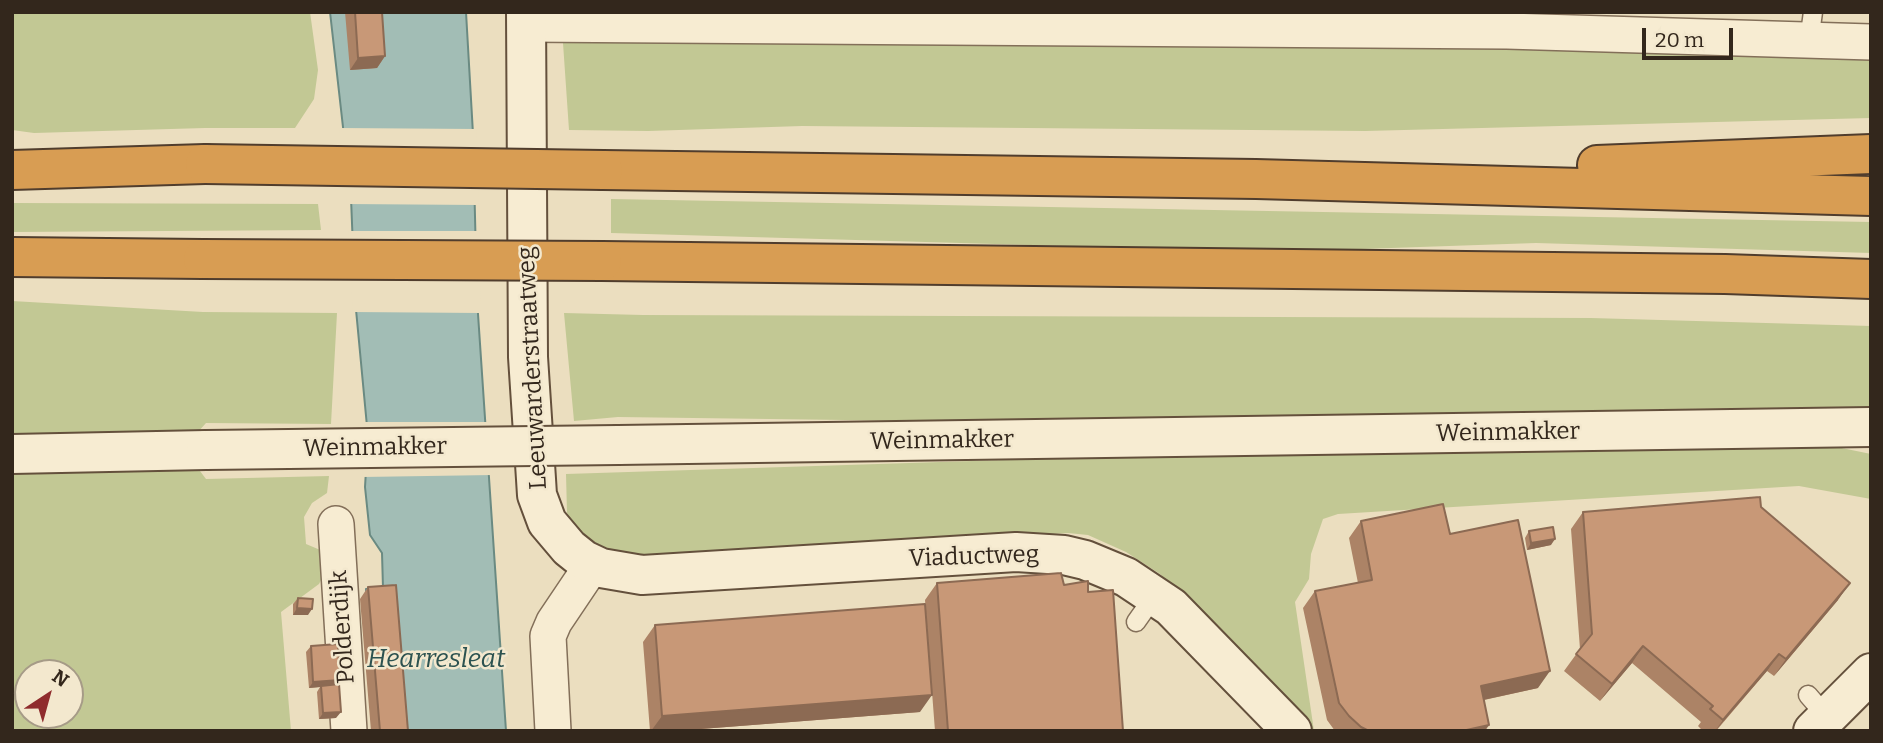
<!DOCTYPE html>
<html>
<head>
<meta charset="utf-8">
<style>
  body { margin:0 }
  #map { position:relative; width:1883px; height:743px; overflow:hidden; background:#ebdebf; font-family:Bitter,serif }
  canvas { display:block }
  .frame { position:absolute; inset:0; border:14px solid #33271c; pointer-events:none }
  .north { position:absolute; left:14px; top:659px; width:70px; height:70px; box-sizing:border-box; background:#f3e8ce; border:2px solid #a69b87; border-radius:50%; rotate:36deg; font-size:19px; font-weight:700; line-height:28px; text-align:center; color:#33271c }
  .north::after { content:''; display:block; margin:auto; width:24px; height:32px; background:#8f2c2d; clip-path:polygon(50% 0,100% 100%,50% 72%,0 100%) }
  .scale { position:absolute; left:1642px; top:28px; width:91px; height:32px; box-sizing:border-box; border:4px solid #33271c; border-top:0; padding-left:9px; font-size:21px; line-height:24px; white-space:nowrap; color:#33271c; -webkit-text-stroke:5px #f3e8ce; paint-order:stroke }
</style>
</head>
<body>
<div id="map">
<canvas width="1883" height="743"></canvas>
<div class="frame"></div>
<div class="north">N</div>
<div class="scale">20 m</div>
</div>
<script>
const context = document.querySelector('canvas').getContext('2d');
context.lineJoin = 'round';
function fill(path, color) { context.fillStyle = color; context.fill(path, 'evenodd'); }
const toPath = rows => new Path2D(rows.map(r => 'M' + r).join(''));
function strokePath(path, color, width, dash) { context.strokeStyle = color; context.lineWidth = width; context.lineCap = dash ? 'butt' : 'round'; context.setLineDash(dash || []); context.stroke(path); }
function label(font, color, halo, rows, align = 'center') {
  context.font = font + ' Bitter,serif'; context.lineWidth = 5; context.setLineDash([]); context.textBaseline = 'middle'; context.strokeStyle = halo; context.fillStyle = color; for (const [text, x, y, turn = 0] of rows) {
    context.save(); context.translate(x, y); context.rotate((+turn || 0) * Math.PI / 180); context.textAlign = isNaN(turn) ? turn : align; if (halo) context.strokeText(text, 0, 0); context.fillText(text, 0, 0); context.restore();
  }
}
const green = toPath([
  [12,12,310,12,318,70,314,99,295,128,205,128,34,133,12,130],
  [1101,39,1871,53,1871,118,1365,131,802,126,648,131,569,130,563,43],
  [611,199,1871,222,1871,253,1536,243,1275,252,611,233],
  [12,203,318,204,321,230,12,232],
  [12,301,203,312,337,313,331,424,206,423,197,433,12,436],
  [564,313,643,315,1591,318,1871,326,1871,408,1670,409,1148,424,618,417,574,421],
  [1827,445,1871,454,1871,499,1799,486,1338,514,1323,519,1311,554,1309,579,1295,602,1314,731,1202,614,1160,574,1126,552,1088,535,1068,533,649,557,623,555,593,542,577,530,567,513,566,474,1315,450,1386,454,1650,446],
  [197,467,206,479,329,476,327,493,312,503,304,517,306,544,325,552,327,568,319,584,281,612,291,731,12,731,12,473],
  [28,673,70,673,70,715,28,715]
]);
const water = toPath([
  [330,12,466,12,473,134,477,299,506,731,375,731,366,589,383,588,382,553,370,535,365,487,368,437,355,299,351,198,330,12]
]);
const pier = toPath([
  [339,128,476,129,479,205,347,204],
  [348,231,479,231,481,313,353,312],
  [363,422,489,422,493,475,362,477]
]);
const lane = toPath([
  [1809,41,1813,12],
  [1136,622,1155,595],
  [1808,695,1827,717]
]);
const street = toPath([
  [526,24,1507,31,1871,42],
  [336,524,349,731],
  [553,731,548,636,554,622,593,564]
]);
const secondary = toPath([
  [526,12,528,357,536,479,537,495,547,522,569,548,584,560,601,568,642,575,1016,552,1064,555,1085,560,1126,577,1171,607,1292,731],
  [618,445,1871,427],
  [12,454,206,450],
  [1813,731,1871,673]
]);
const highway = toPath([
  [1597,165,1871,154],
  [12,170,205,164],
  [603,170,1256,179,1871,196],
  [12,257,203,259],
  [602,261,1725,274,1871,279]
]);
const secondaryBridge = toPath([
  [206,450,618,445]
]);
const highwayBridge = toPath([
  [205,164,603,170],
  [203,259,602,261]
]);
const wall = toPath([
  [345,12,382,12,385,56,377,68,350,70],
  [1761,507,1838,600,1774,676,1767,671,1716,731,1703,731,1698,726,1701,722,1632,663,1600,701,1564,671,1580,649,1571,529,1583,512],
  [1361,521,1450,534,1538,688,1484,700,1485,731,1335,731,1327,720,1303,608,1315,591,1358,583,1349,538],
  [1529,531,1551,545,1527,550,1525,538],
  [937,583,1064,585,1123,731,935,731,925,600],
  [368,587,408,731,371,731,360,599],
  [298,598,308,615,293,615,293,604],
  [655,625,920,712,675,731,650,731,643,642],
  [311,646,337,685,336,718,319,719,317,692,320,687,309,688,306,652]
]);
const shadedWall = toPath([
  [385,56,377,68,350,70,358,58],
  [1555,539,1551,545,1527,550,1531,543],
  [1850,583,1838,600,1774,676,1786,659],
  [297,608,312,609,308,615,293,615],
  [1643,646,1632,663,1600,701,1612,684],
  [1779,654,1767,671,1715,731,1723,720],
  [1550,671,1538,688,1469,703,1481,686],
  [340,680,335,687,321,686,320,687,309,688,313,682],
  [932,695,920,712,675,731,651,731,662,716],
  [341,712,336,718,319,719,323,713],
  [1489,725,1485,731,1462,731]
]);
const building = toPath([
  [355,12,382,12,385,56,358,58,355,12],
  [1760,497,1761,507,1850,583,1786,659,1779,654,1723,720,1710,709,1713,706,1643,646,1612,684,1576,654,1592,634,1583,512,1760,497],
  [1443,504,1450,534,1518,520,1550,671,1481,686,1489,725,1462,731,1369,731,1361,727,1349,716,1339,703,1315,591,1372,580,1361,521,1443,504],
  [1553,527,1555,539,1531,543,1529,531,1553,527],
  [1061,573,1064,585,1088,581,1088,592,1113,590,1123,731,948,731,937,583,1061,573],
  [396,585,408,731,380,731,368,587,396,585],
  [298,598,313,599,312,609,297,608,298,598],
  [925,604,932,695,662,716,655,625,925,604],
  [338,644,340,680,313,682,311,646,338,644],
  [339,684,341,712,323,713,321,686,339,684]
]);
const streetNames = [
  ["Leeuwarderstraatweg",533,368,-93],
  ["Weinmakker",1508,433,-1],
  ["Weinmakker",942,441,-1],
  ["Weinmakker",375,448,-1],
  ["Viaductweg",974,557,-2],
  ["Polderdijk",343,627,-94]
];
const waterNames = [
  ["Hearresleat",436,660]
];
fill(green, '#c2c894');
fill(water, '#a2bdb5');
strokePath(water, '#6a8a82', 2);
fill(pier, '#ebdebf');
strokePath(lane, '#836f59', 21);
strokePath(street, '#836f59', 38);
strokePath(secondary, '#64503c', 42);
strokePath(highway, '#503d2d', 42);
strokePath(lane, '#f7ecd2', 18);
strokePath(street, '#f7ecd2', 35);
strokePath(secondary, '#f7ecd2', 38);
strokePath(highway, '#d89d53', 38);
strokePath(secondaryBridge, '#64503c', 42, []);
strokePath(highwayBridge, '#503d2d', 42, []);
strokePath(secondaryBridge, '#f7ecd2', 38);
strokePath(highwayBridge, '#d89d53', 38);
fill(wall, '#ac8366');
fill(shadedWall, '#8c6a53');
fill(building, '#c89877');
strokePath(building, '#8c6a53', 2);
label('24px', '#33271c', '#f3e8ce', streetNames);
label('italic 26px', '#2c5250', '#f3e8ce', waterNames);
</script>
</body>
</html>
